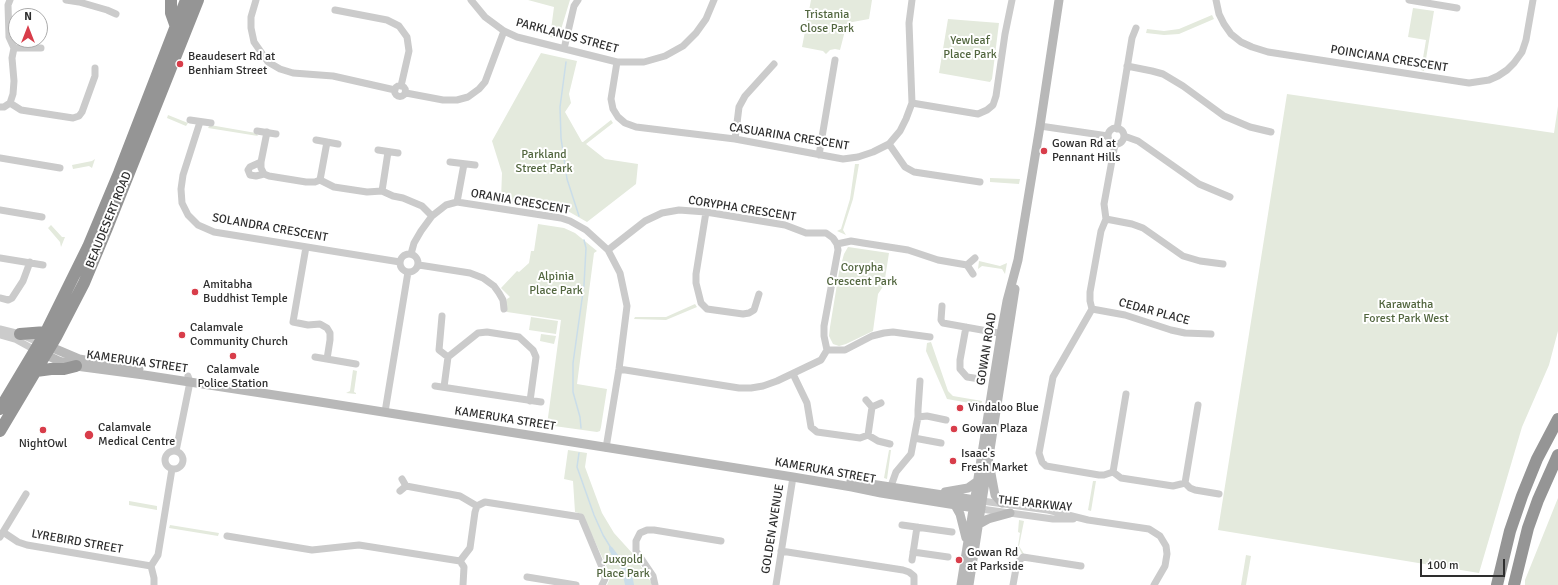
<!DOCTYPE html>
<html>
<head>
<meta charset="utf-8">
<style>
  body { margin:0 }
  #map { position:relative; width:1558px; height:585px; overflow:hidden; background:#fff; font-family:Signika,sans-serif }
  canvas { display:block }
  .north { position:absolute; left:8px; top:8px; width:40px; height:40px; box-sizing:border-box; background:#fff; border:1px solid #ababab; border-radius:50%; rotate:0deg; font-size:11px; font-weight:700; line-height:16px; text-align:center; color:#2e2e2e }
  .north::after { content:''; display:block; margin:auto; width:14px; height:18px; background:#d83d4a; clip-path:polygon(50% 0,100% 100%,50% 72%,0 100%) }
  .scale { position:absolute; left:1420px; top:559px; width:85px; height:18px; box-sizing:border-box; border:2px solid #2e2e2e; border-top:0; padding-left:5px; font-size:12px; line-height:14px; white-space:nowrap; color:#2e2e2e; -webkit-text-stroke:3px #fff; paint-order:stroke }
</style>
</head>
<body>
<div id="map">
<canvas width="1558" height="585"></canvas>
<div class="north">N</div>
<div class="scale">100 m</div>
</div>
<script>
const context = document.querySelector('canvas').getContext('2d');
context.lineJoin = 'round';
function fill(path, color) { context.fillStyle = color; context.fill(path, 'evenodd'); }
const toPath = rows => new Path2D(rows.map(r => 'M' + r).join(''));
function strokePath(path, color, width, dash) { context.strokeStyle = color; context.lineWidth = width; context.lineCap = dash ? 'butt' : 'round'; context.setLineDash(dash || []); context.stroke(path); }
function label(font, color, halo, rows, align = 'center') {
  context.font = font + ' Signika,sans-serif'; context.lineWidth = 4; context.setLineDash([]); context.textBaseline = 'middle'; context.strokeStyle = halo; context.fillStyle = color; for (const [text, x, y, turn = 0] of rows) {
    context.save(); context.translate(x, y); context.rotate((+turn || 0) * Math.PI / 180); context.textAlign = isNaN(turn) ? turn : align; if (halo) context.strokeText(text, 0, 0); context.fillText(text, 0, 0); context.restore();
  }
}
const green = toPath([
  [528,0,570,0,559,36,556,38,550,37,554,7],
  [811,0,872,0,869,19,847,23,840,50,835,49,830,50,826,54,823,51,802,47],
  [1413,8,1434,11,1424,71,1421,70,1426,40,1408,37],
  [1212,15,1214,19,1179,34,1164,35,1146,33,1147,29,1164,31,1179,29],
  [948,19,999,23,992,79,990,82,939,73],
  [541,53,577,61,569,94,571,103,565,112,582,142,583,142,611,120,613,123,586,144,605,159,638,164,636,184,587,222,566,210,545,207,542,210,508,203,507,200,501,199,502,173,492,141],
  [1287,94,1554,133,1558,106,1558,331,1549,365,1522,427,1479,573,1218,530],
  [168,115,188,123,186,126,167,118],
  [210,125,256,133,258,136,208,128],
  [95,159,92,168,89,166,73,169,72,165,92,161],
  [855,164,859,164,853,199,843,230,846,235,837,231,841,229,850,199],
  [990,178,1020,179,1019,184,990,182],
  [538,224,564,228,575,233,597,251,594,253,577,384,607,389,601,427,600,431,597,432,547,425,561,320,507,312,506,302,507,299,510,297,501,288,517,271,519,272,529,263,531,251,534,251],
  [51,225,62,237,65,237,61,247,60,242,48,228],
  [848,247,889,253,884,285,878,294,873,331,846,344,839,346,833,344,829,336,830,327,839,272,844,254],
  [979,261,1000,266,1007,263,1005,274,1002,269,982,266,978,269],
  [695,304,697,307,666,320,634,319,635,317,666,317],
  [531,317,558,321,556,334,529,330],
  [541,334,556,336,554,344,540,341],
  [931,342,948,391,953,396,982,401,981,405,947,399,926,351,927,343],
  [353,370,357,371,354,392,356,393,356,394,346,393,350,391],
  [568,450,587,453,585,467,602,513,614,533,633,554,651,582,651,585,607,585,611,576,582,514,575,512,573,481,564,479],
  [889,450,891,450,887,479,884,478],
  [1093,481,1096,481,1091,511,1088,510],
  [1558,498,1558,585,1525,585,1525,580],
  [129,501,157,506,157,510,129,505],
  [1019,520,1024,521,1019,546,1024,554,1022,554,1018,546,1020,533,1018,532],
  [170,525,219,533,218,536,169,528],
  [1246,555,1251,556,1246,585,1241,585]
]);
const water = toPath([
  [609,546,612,547,624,563,633,579,634,585,625,585,622,570,619,565,617,565,609,550]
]);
const stream = toPath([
  [566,62,560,107,561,138,567,179,579,216],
  [581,428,580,417,573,392,573,363,584,285,586,248,584,240],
  [579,453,577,467,594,515,603,535,611,548]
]);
const street = toPath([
  [66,0,79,2,107,10,116,14],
  [256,0,251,17,251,28,254,42,268,62,280,69,293,73,333,76,395,90],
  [471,0,485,17,504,31,517,37,617,62,644,62,665,56,683,46,696,33,706,19,714,0],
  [1216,0,1219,14,1224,24,1231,34,1241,42,1252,47,1268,52,1469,83,1489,80,1498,76,1507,70,1514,63,1522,52,1526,40,1533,0],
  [1409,0,1457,8],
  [335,10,387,20,399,26,407,37,409,51,401,86],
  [14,48,41,48],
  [564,49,574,6,578,0],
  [617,62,611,99,613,109,618,117,625,123,636,127,735,139,843,159,858,157,873,152,889,144,900,131,906,119,912,103,909,23,912,0],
  [1127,66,1152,71,1163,74,1183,86,1224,116,1250,127,1271,132],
  '394.5 91a5.5 5.5 0 1 1 11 0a5.5 5.5 0 1 1-11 0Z',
  [406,93,443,100,457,100,468,97,479,89,485,82,504,31],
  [10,103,21,110,73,118,79,116,82,112,95,76,95,68],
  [912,103,978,114,987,110,993,105,996,96,1005,34,1012,0],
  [0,107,4,107,10,103,13,94,14,81,12,58,14,48,9,37,8,5,10,0],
  [190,120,211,123],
  [200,122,183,175,181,189,182,203,188,215,198,225,214,232,400,262],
  [1040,126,1108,136],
  '1108 136a8 8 0 1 1 16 0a8 8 0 1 1-16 0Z',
  [1117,129,1132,38,1136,28],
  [257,131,276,134],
  [267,132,261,162,261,168,264,174,269,176,306,182,315,182,320,180,334,187,367,192,382,191,393,196,403,198,422,206,432,216],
  [1124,136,1138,141,1199,184,1230,197],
  [735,139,739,107,745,96,774,64],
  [316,140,338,144],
  [889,144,905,167,914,172,980,182],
  [1115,144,1104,204,1106,219,1101,231,1090,292,1090,301,1092,309,1053,377,1039,453,1042,462,1046,466,1099,475,1104,475,1113,472,1121,478,1173,486,1185,483,1190,488,1195,490,1219,494],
  [378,150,398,153],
  [819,155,835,60],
  [0,158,60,168],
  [261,162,250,167,248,170,250,175,256,176,264,174],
  [450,162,475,165],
  [320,180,327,142],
  [382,191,388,152],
  [457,202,464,164],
  [0,210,42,217],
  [706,212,696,274,696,283,701,303,707,309,743,314,749,313,754,310,759,294],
  [1106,219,1132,224,1143,228,1183,256,1200,261,1223,264],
  [837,244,851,241,863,243,908,250,938,260,967,265,975,258],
  [306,247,293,322,308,325,320,324,327,328,330,333,330,340,327,359],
  [608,250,645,221,662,213,679,210,706,212,785,225,806,233,826,233,833,238,837,244,838,250,824,326,824,336,827,350,821,360,777,381,763,386,751,388,739,388,619,369],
  '400 263a9 9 0 1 1 18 0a9 9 0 1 1-18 0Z',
  [411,254,414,243,421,231,432,216,446,205,457,202,561,218,570,221,586,230,608,250,620,273,627,306,619,369,606,448],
  [0,258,43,265],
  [419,265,470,273,483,278,494,286,499,293,503,300,504,309],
  [967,265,973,274],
  [0,298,8,300,12,298,23,281,30,262],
  [942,306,941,320,943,323,1004,334],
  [1092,309,1125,315,1171,330,1185,333,1211,334],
  [442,316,439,350,448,357],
  [966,327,960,360,960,369,967,377,980,379],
  [0,329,20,334,40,343],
  [0,335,15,339,35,350],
  [827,350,845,350,872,336,884,333,893,332,930,337],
  [315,357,356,364],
  [793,374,807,403,811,427,817,432,860,438,868,435,878,441,890,444],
  [435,386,541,402],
  [444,387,448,357,478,333,487,332,519,337,533,350,536,357,530,401],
  [866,400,872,407,868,435],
  [872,407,881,403],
  [385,412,408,272],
  [918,417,927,416,946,420],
  [914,438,941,443],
  [176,451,190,382,188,376],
  '165 460a9 9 0 1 1 18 0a9 9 0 1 1-18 0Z',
  [1113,472,1126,394],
  [1185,483,1198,405],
  [406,486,460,496,477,506],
  [891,486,896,472,911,454,918,417,918,410,920,381],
  [400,491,406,486,402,479],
  [982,501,1048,510,1088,520,1149,529,1160,536,1166,546,1167,554,1165,566,1154,585],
  [981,509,1053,519,1073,519],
  [902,525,952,532],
  [3,532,18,542,27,545,151,566],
  [227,536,312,550,359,545,460,561],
  [0,537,26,494],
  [781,551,903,570,909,572,914,576,914,585],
  [913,552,948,557],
  [912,560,917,527],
  [527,577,576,585],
  [154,585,154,578,151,566,158,555,172,469],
  [463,585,464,567,460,561,470,548,475,512,477,506,485,502,581,517,604,572,605,579,602,585],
  [655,585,653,576,636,551,636,541,640,533,647,530,654,530,721,541],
  [776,585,793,477],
  [1013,585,1017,563,1023,557,1081,566]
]);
const secondary = toPath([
  [46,345,79,359,139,369],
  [40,352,59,361,76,366,144,375,320,402,793,477,852,487,881,493,981,509],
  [990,468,995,495,1002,503],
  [851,481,982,501],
  [945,492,968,488,978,481],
  [955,505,960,514,966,538],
  [979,524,988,519,1010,513],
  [961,585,1001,334,1007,301,1018,260,1040,126,1059,0],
  [969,585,1015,289]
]);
const highway = toPath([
  [171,0,171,13,176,27],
  [20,334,46,332],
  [36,371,51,369,64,369,76,366],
  [0,409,46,332,88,247,119,173,186,0],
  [0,431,56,337,84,283,107,228,198,0],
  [1497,585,1510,531,1522,496,1537,459,1558,419],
  [1514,585,1528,528,1538,500,1558,455]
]);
const markers = [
  [180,64,4,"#d83d4a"],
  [1044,151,4,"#d83d4a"],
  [195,292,4,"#d83d4a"],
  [182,335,4,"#d83d4a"],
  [233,356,4,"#d83d4a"],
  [960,408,4,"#d83d4a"],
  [954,429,4,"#d83d4a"],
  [43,430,4,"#d83d4a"],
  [89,435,5,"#d83d4a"],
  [953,461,4,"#d83d4a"],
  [959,560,4,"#d83d4a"]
];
const parkNames = [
  ["Tristania",827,15],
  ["Close Park",827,29],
  ["Yewleaf",970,41],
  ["Place Park",970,55],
  ["Parkland",544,155],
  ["Street Park",544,169],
  ["Corypha",862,268],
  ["Crescent Park",862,282],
  ["Alpinia",556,277],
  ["Place Park",556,291],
  ["Karawatha",1406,305],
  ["Forest Park West",1406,319],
  ["Juxgold",623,560],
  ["Place Park",623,574]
];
const streetNames = [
  ["PARKLANDS STREET",567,36,15],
  ["POINCIANA CRESCENT",1389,59,9],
  ["CASUARINA CRESCENT",789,137,9],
  ["ORANIA CRESCENT",520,202,10],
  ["CORYPHA CRESCENT",742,209,9],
  ["BEAUDESERT ROAD",109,220,-68],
  ["SOLANDRA CRESCENT",270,228,10],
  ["CEDAR PLACE",1154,312,15],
  ["GOWAN ROAD",987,349,-81],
  ["KAMERUKA STREET",137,362,8],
  ["KAMERUKA STREET",505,419,9],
  ["KAMERUKA STREET",825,471,10],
  ["THE PARKWAY",1035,504,6],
  ["GOLDEN AVENUE",773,529,-81],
  ["LYREBIRD STREET",77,542,10]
];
const poiNames = [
  ["Beaudesert Rd at",188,57],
  ["Benhiam Street",188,71],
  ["Gowan Rd at",1052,144],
  ["Pennant Hills",1052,158],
  ["Amitabha",203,285],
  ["Buddhist Temple",203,299],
  ["Calamvale",190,328],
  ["Community Church",190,342],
  ["Calamvale",233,370,"center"],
  ["Police Station",233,384,"center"],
  ["Vindaloo Blue",968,408],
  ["Calamvale",98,428],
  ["Medical Centre",98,442],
  ["Gowan Plaza",962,429],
  ["NightOwl",43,444,"center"],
  ["Isaac's",961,454],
  ["Fresh Market",961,468],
  ["Gowan Rd",967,553],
  ["at Parkside",967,567]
];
fill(green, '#e4eadd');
fill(water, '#cadde9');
strokePath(stream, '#cadde9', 1.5);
strokePath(street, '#cbcbcb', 7);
strokePath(secondary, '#b8b8b8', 9);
strokePath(highway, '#959595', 12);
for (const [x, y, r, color] of markers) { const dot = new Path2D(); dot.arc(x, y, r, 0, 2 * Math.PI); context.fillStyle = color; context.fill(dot); strokePath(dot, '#fff', 1.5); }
label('12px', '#52663f', '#fff', parkNames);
label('12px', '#2e2e2e', '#fff', streetNames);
label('12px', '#2e2e2e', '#fff', poiNames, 'left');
</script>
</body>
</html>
